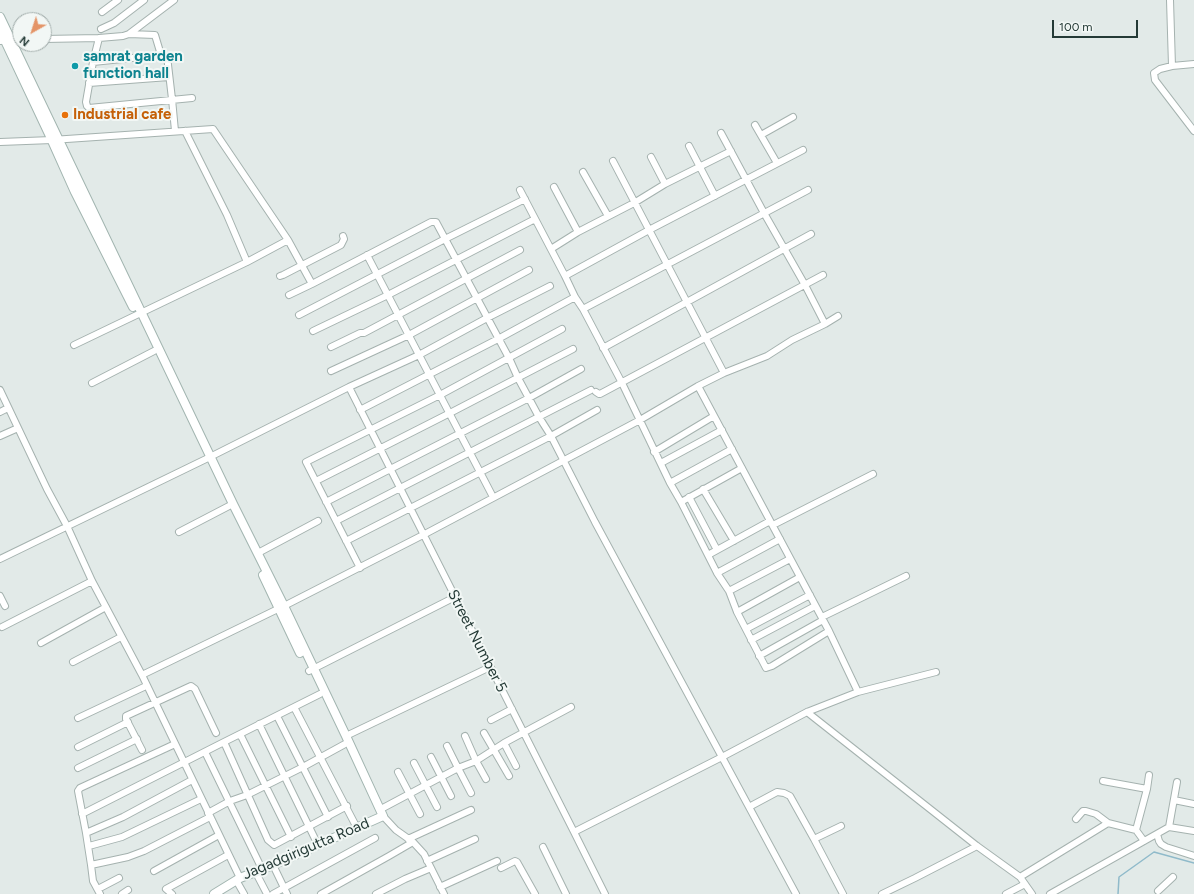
<!DOCTYPE html>
<html>
<head>
<meta charset="utf-8">
<style>
  body { margin:0 }
  #map { position:relative; width:1194px; height:894px; overflow:hidden; background:#e2eae8; font-family:Figtree,sans-serif }
  canvas { display:block }
  .north { position:absolute; left:12px; top:12px; width:40px; height:40px; box-sizing:border-box; background:#f2f7f5; border:1px solid #a0aba9; border-radius:50%; rotate:219deg; font-size:11px; font-weight:700; line-height:16px; text-align:center; color:#243a36 }
  .north::after { content:''; display:block; margin:auto; width:14px; height:18px; background:#e49467; clip-path:polygon(50% 0,100% 100%,50% 72%,0 100%) }
  .scale { position:absolute; left:1052px; top:20px; width:86px; height:18px; box-sizing:border-box; border:2px solid #243a36; border-top:0; padding-left:5px; font-size:12px; line-height:14px; white-space:nowrap; color:#243a36; -webkit-text-stroke:3px #f2f7f5; paint-order:stroke }
</style>
</head>
<body>
<div id="map">
<canvas width="1194" height="894"></canvas>
<div class="north">N</div>
<div class="scale">100 m</div>
</div>
<script>
const context = document.querySelector('canvas').getContext('2d');
context.lineJoin = 'round';
const toPath = rows => new Path2D(rows.map(r => 'M' + r).join(''));
function strokePath(path, color, width, dash) { context.strokeStyle = color; context.lineWidth = width; context.lineCap = dash ? 'butt' : 'round'; context.setLineDash(dash || []); context.stroke(path); }
function label(font, color, halo, rows, align = 'center') {
  context.font = font + ' Figtree,sans-serif'; context.lineWidth = 4; context.setLineDash([]); context.textBaseline = 'middle'; context.strokeStyle = halo; context.fillStyle = color; for (const [text, x, y, turn = 0] of rows) {
    context.save(); context.translate(x, y); context.rotate((+turn || 0) * Math.PI / 180); context.textAlign = isNaN(turn) ? turn : align; if (halo) context.strokeText(text, 0, 0); context.fillText(text, 0, 0); context.restore();
  }
}
const stream = toPath([
  [1118,894,1119,877,1154,852,1194,863]
]);
const street = toPath([
  [1170,0,1172,66],
  [102,12,118,0],
  [101,29,114,23,144,0],
  [129,34,155,35,161,55],
  [99,38,93,62,86,102,87,106,89,108,192,98],
  [44,39,99,38,123,36,129,34,174,0],
  [0,41,20,40],
  [93,62,161,55,167,56,172,99,175,131],
  [1194,64,1172,66,1160,69,1154,73,1155,80,1194,131],
  [89,83,169,77],
  [755,125,777,163],
  [185,131,227,215,247,262],
  [721,133,764,213,805,285,825,324],
  [761,135,793,117],
  [0,142,52,140,213,129,288,240,312,284,431,222,436,222,509,358,518,378,539,417,551,436,595,522,796,894],
  [689,146,715,196],
  [651,157,665,184],
  [613,161,724,373],
  [583,172,608,216],
  [554,187,578,232],
  [520,190,565,276,575,297,583,309,622,383,670,483,681,502,717,573,729,591,737,612,766,668,772,666,829,631],
  [551,249,578,232,634,203,665,184,731,151],
  [367,255,493,497],
  [280,276,283,275,341,245,344,239,343,236],
  [565,276,649,230,803,150],
  [289,295,312,284],
  [583,309,808,190],
  [299,315,445,239,525,199],
  [313,331,388,295,535,219],
  [74,345,247,262,288,240],
  [331,347,360,333,364,333,520,250],
  [603,348,811,234],
  [331,371,409,335,529,270],
  [92,383,154,351],
  [698,386,829,631,858,692],
  [349,387,574,832,605,894],
  [0,390,47,489,67,526,92,581,142,675,240,878],
  [596,392,599,394,600,394,823,275],
  [360,410,498,339,575,297],
  [0,412,8,408],
  [0,436,18,428],
  [654,452,714,416],
  [661,463,722,430],
  [316,481,450,413,573,349],
  [670,483,732,449],
  [703,489,734,541],
  [689,497,717,550],
  [326,502,529,398,581,369],
  [681,502,742,468],
  [336,521,591,390],
  [773,525,873,474],
  [179,532,229,506],
  [346,541,551,436,597,410],
  [258,553,318,521],
  [708,555,770,521],
  [0,559,206,459,349,387,419,355,487,318,550,286],
  [360,568,306,462,440,395,562,329],
  [717,573,780,539],
  [729,591,790,559],
  [0,596,5,606],
  [737,612,800,577],
  [822,617,906,576],
  [2,627,92,581],
  [746,629,810,595],
  [751,640,815,606],
  [41,643,106,607],
  [759,656,823,620],
  [73,662,121,637],
  [309,671,455,597],
  [142,675,284,606,423,535,640,420,698,386,724,373,767,356,792,340,825,324,838,316],
  [294,707,357,828],
  [807,712,977,846,1020,877,1032,894],
  [277,716,328,817],
  [78,718,146,686],
  [491,720,512,709],
  [259,724,318,845],
  [484,733,509,776],
  [240,734,291,837],
  [346,736,490,667],
  [465,736,476,761,486,779],
  [224,742,320,694],
  [504,743,516,766],
  [175,744,80,788,78,791,86,833,123,817,192,780],
  [447,746,458,768,471,793],
  [78,747,128,722],
  [142,750,126,719,126,716,191,686,195,689,216,733],
  [205,752,262,869],
  [431,757,451,796],
  [414,763,437,807],
  [78,768,137,739],
  [398,772,420,814],
  [1103,781,1147,789],
  [1177,782,1169,827,1194,831],
  [1174,800,1194,804],
  [749,807,777,792,784,793,790,796,814,839,843,894],
  [381,809,458,768,476,761,504,743,571,707],
  [208,813,230,801,247,795,303,767,345,744],
  [82,814,224,742,268,840,274,845,347,806],
  [383,816,396,830,413,842,424,854,444,894],
  [1076,819,1083,811,1086,811,1096,814,1108,823],
  [574,832,722,757,807,712,858,692,936,672],
  [86,833,91,865,128,857,144,851,210,817],
  [1157,834,1159,841,1161,844,1166,847,1194,856],
  [408,839,471,810],
  [814,839,841,826],
  [1144,841,1136,830,1147,789,1149,775],
  [89,846,122,837,201,799],
  [543,847,566,894],
  [427,861,475,839],
  [91,865,93,881,100,894],
  [273,865,287,894],
  [501,868,515,861,517,862,535,894],
  [154,871,219,835],
  [255,871,267,894],
  [1020,877,1108,823,1136,830],
  [236,880,244,894],
  [440,887,497,861],
  [98,889,119,878],
  [1158,891,1173,877],
  [122,894,128,890],
  [172,894,166,889,228,855],
  [273,894,375,838],
  [321,894,389,856,413,842],
  [376,894,405,879,431,868],
  [882,894,915,878,977,846],
  [1006,894,1025,884],
  [1050,894,1169,827]
]);
const secondary = toPath([
  [0,17,233,504,284,606,346,736,383,816,273,865,240,878,214,894],
  [0,30,49,134,75,192,133,307],
  [263,575,300,653]
]);
const markers = [
  [75,66,4,"#0f9aa8"],
  [65,115,4,"#e8710a"]
];
const cultureNames = [
  ["samrat garden",83,57],
  ["function hall",83,74]
];
const foodNames = [
  ["Industrial cafe",73,115]
];
const streetNames = [
  ["Street Number 5",477,641,63],
  ["Jagadgirigutta Road",306,849,-23]
];
strokePath(stream, '#8fbaca', 1.5);
strokePath(street, '#a5b2af', 8);
strokePath(secondary, '#a2b5b0', 10);
strokePath(street, '#fff', 6);
strokePath(secondary, '#fff', 8);
for (const [x, y, r, color] of markers) { const dot = new Path2D(); dot.arc(x, y, r, 0, 2 * Math.PI); context.fillStyle = color; context.fill(dot); strokePath(dot, '#f2f7f5', 1.5); }
label('bold 15px', '#0d838f', '#f2f7f5', cultureNames, 'left');
label('bold 15px', '#c56008', '#f2f7f5', foodNames, 'left');
label('15px', '#243a36', '#f2f7f5', streetNames);
</script>
</body>
</html>
